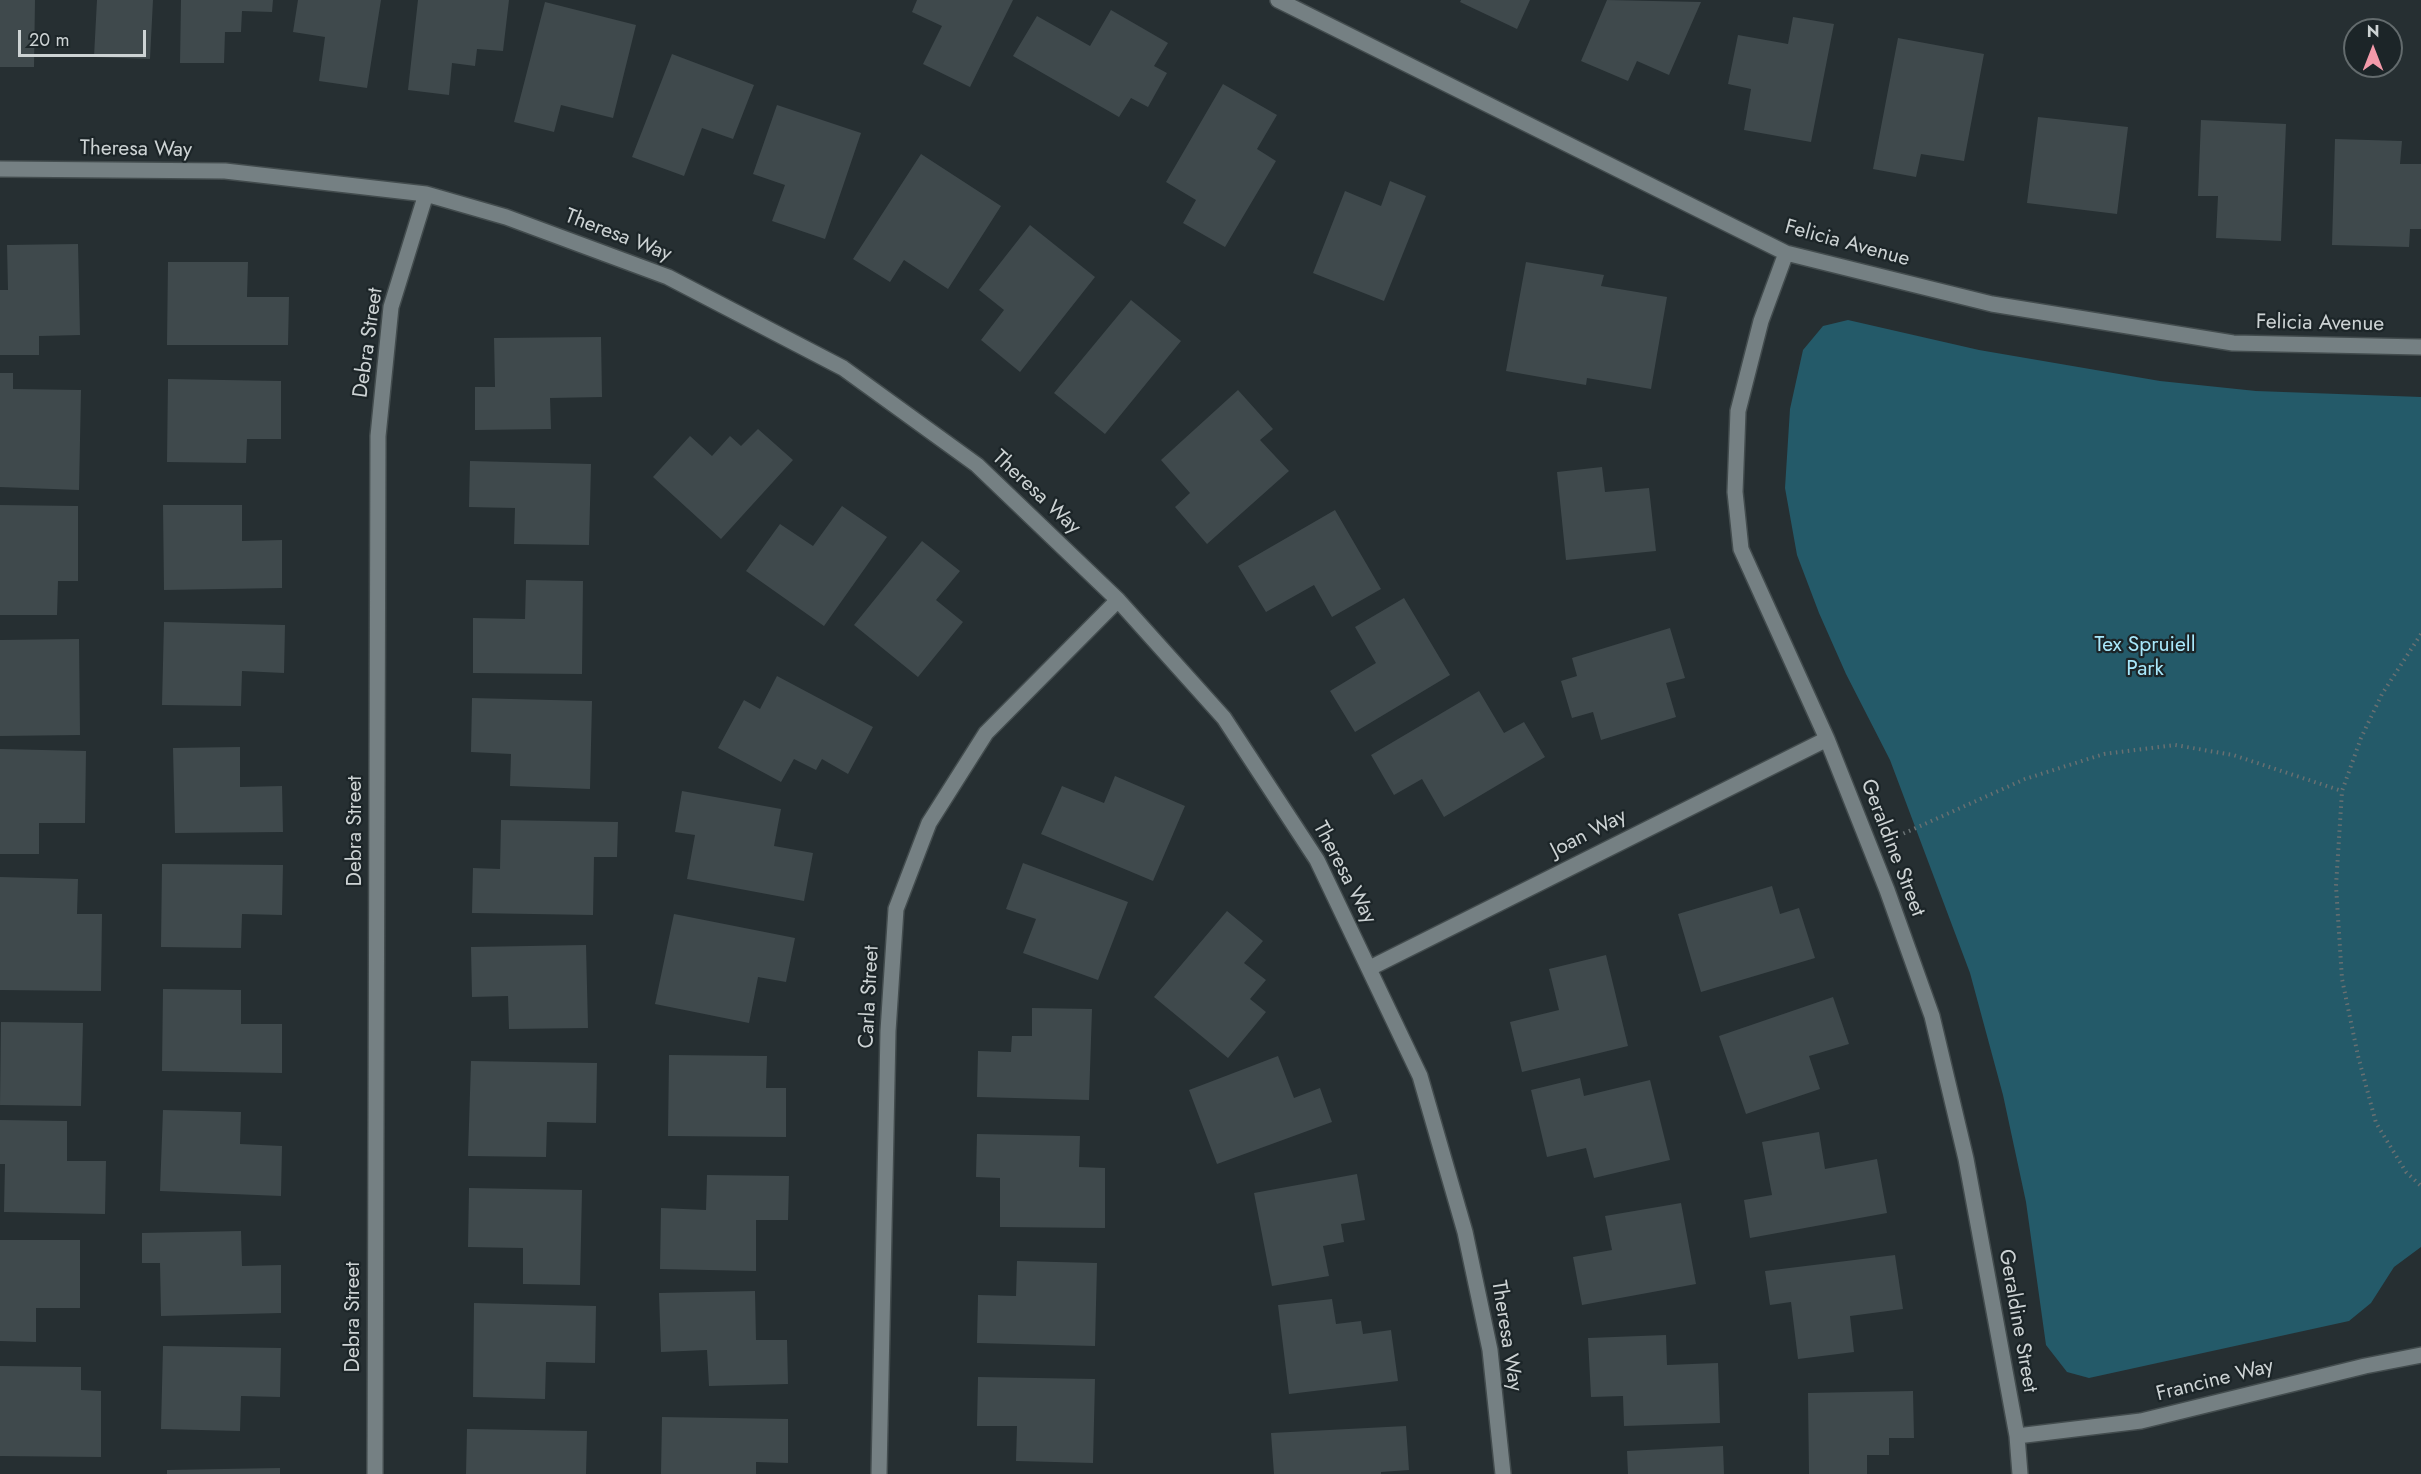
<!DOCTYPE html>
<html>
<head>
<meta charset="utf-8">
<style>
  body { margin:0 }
  #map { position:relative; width:2421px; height:1474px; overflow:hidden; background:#262f32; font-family:Jost,sans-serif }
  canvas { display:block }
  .north { position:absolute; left:2343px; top:18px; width:60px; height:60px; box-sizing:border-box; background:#1c2528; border:2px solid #636b6d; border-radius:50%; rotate:0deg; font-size:16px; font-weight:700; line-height:24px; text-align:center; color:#cdd3d4 }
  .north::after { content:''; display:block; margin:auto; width:21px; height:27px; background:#f39aaa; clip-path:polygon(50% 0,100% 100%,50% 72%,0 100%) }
  .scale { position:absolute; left:18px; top:30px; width:128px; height:27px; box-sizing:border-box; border:3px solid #cdd3d4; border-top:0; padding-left:8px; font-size:18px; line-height:21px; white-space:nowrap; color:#cdd3d4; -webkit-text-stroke:4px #1c2528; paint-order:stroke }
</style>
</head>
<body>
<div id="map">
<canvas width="2421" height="1474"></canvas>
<div class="north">N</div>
<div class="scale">20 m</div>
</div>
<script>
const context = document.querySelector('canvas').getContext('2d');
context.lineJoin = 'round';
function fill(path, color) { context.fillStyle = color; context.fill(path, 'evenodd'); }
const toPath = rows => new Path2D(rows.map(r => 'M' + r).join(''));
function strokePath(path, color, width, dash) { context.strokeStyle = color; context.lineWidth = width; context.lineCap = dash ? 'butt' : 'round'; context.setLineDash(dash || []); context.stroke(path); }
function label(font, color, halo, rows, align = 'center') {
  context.font = font + ' Jost,sans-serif'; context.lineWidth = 4.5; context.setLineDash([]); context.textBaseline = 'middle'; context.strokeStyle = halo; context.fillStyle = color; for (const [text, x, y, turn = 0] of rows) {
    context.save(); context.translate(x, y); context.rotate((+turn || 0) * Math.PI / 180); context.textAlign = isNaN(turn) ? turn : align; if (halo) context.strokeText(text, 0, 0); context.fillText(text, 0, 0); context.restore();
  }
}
const green = toPath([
  [1848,320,1979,350,2160,381,2256,391,2421,397,2421,1247,2394,1267,2371,1303,2349,1321,2089,1378,2067,1372,2046,1345,2026,1202,2003,1095,1970,973,1890,760,1846,674,1819,613,1797,555,1785,488,1790,409,1803,350,1823,326]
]);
const building = toPath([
  [0,0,35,0,34,67,0,67],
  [97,0,153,0,150,59,94,57],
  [181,0,273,0,272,12,242,11,241,32,225,32,224,63,180,63],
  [298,0,381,0,367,88,319,81,325,37,293,32],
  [418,0,509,0,503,51,477,49,475,66,452,63,449,95,408,90],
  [917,0,1013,0,970,87,923,64,942,26,912,12],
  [1461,0,1530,0,1517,29,1460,2],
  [1607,0,1701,2,1669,75,1637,61,1628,81,1581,61],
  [545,2,636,25,613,118,561,105,554,132,514,122],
  [1111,10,1168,43,1154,66,1167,73,1148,107,1131,98,1119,117,1013,56,1037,16,1090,46],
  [1793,17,1834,24,1811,142,1744,130,1751,89,1728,84,1738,35,1788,44],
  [1898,38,1984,54,1964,161,1921,154,1916,177,1873,169],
  [672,54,754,85,733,139,702,128,684,176,632,157],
  [1223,84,1277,115,1257,149,1276,161,1225,247,1183,223,1196,200,1166,182],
  [777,105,861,133,825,239,772,221,785,185,753,174],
  [2038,117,2128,127,2117,214,2027,203],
  [2201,120,2286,124,2281,241,2216,238,2218,196,2198,196],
  [2335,139,2402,141,2400,164,2421,164,2421,229,2410,229,2409,247,2332,245],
  [921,154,1001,206,948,289,904,260,890,282,853,259],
  [1390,181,1426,196,1384,301,1313,273,1345,191,1381,206],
  [1030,225,1095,277,1020,372,981,340,1004,310,979,290],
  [78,244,80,335,39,336,39,355,0,355,0,290,8,290,7,245],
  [168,262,248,262,247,297,289,297,288,345,167,345],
  [1526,262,1604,275,1601,286,1667,297,1651,389,1587,378,1586,385,1506,371],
  [1131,300,1181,341,1105,434,1054,393],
  [601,337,602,397,550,398,551,429,475,430,475,387,495,387,494,338],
  [0,373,13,373,13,389,81,390,79,490,0,487],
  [168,379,281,381,281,439,247,439,246,463,167,462],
  [1238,390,1273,429,1260,440,1289,471,1207,544,1175,507,1190,493,1161,460],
  [758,429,793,460,721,539,653,477,690,436,712,456,730,436,741,446],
  [470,461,591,464,589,545,514,544,515,508,469,507],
  [1602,467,1605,492,1649,488,1656,551,1566,560,1557,472],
  [0,505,78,506,78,581,58,581,57,615,0,615],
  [163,505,242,505,242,541,282,540,282,588,164,590],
  [842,506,887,537,824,626,746,571,780,524,813,546],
  [1335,510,1381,589,1332,617,1314,585,1266,612,1238,566],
  [922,541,960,571,936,600,963,622,918,677,854,625],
  [526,580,583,581,582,674,473,673,473,618,525,619],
  [1404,598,1450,675,1355,732,1330,691,1376,663,1355,627],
  [164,622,285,625,284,673,242,671,241,706,162,705],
  [1670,628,1685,678,1666,683,1676,717,1601,740,1593,712,1572,718,1561,681,1577,676,1572,658],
  [79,639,80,735,0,736,0,640],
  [777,676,873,727,848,774,822,759,816,770,794,759,781,782,718,748,744,700,760,709],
  [1479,691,1504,733,1524,722,1545,757,1444,817,1422,779,1394,795,1371,755],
  [472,698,592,701,590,789,510,786,511,754,471,752],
  [240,747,240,787,282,786,283,832,175,833,173,748],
  [0,749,86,751,85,823,39,823,39,854,0,854],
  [1115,776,1185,806,1153,881,1041,834,1062,786,1104,803],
  [682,791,781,809,774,846,813,853,804,901,687,879,695,835,675,832],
  [501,820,618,822,617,857,594,857,593,915,472,913,473,868,500,869],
  [1023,863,1128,902,1098,980,1023,953,1036,919,1006,909],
  [162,864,283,865,282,915,242,914,241,948,161,947],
  [0,877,78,879,77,914,102,914,101,991,0,990],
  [1772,886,1780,914,1799,908,1815,958,1701,992,1678,914],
  [1227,911,1263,941,1244,963,1266,980,1250,999,1266,1012,1228,1058,1154,997],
  [674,914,795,938,786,982,758,977,749,1023,655,1004],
  [586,945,588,1028,509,1029,508,996,472,997,471,947],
  [1606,955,1628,1046,1522,1072,1510,1022,1559,1010,1549,969],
  [163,989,241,990,241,1024,282,1024,282,1073,162,1071],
  [1833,997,1849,1044,1809,1056,1820,1089,1746,1114,1719,1036],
  [1032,1008,1092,1009,1089,1100,977,1097,978,1051,1011,1052,1012,1036,1032,1036],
  [1,1022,83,1023,81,1106,0,1105],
  [669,1055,767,1056,766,1088,786,1088,786,1137,668,1136],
  [1278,1056,1294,1098,1320,1088,1332,1122,1217,1164,1189,1090],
  [471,1061,597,1063,596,1123,547,1122,546,1157,468,1156],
  [1580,1078,1584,1096,1650,1080,1670,1160,1594,1178,1586,1148,1547,1157,1531,1090],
  [163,1110,241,1112,240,1144,282,1146,281,1196,160,1191],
  [0,1120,67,1121,67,1161,106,1161,105,1214,4,1212,5,1164,0,1164],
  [1819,1132,1825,1169,1877,1159,1887,1213,1750,1238,1744,1200,1772,1195,1762,1142],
  [977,1134,1080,1136,1079,1167,1105,1168,1105,1228,1000,1227,1000,1178,976,1177],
  [1357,1174,1365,1220,1341,1224,1344,1242,1323,1246,1329,1276,1272,1286,1254,1193],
  [707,1175,789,1176,788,1220,756,1220,756,1271,660,1269,661,1208,706,1210],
  [469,1188,582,1190,580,1285,523,1284,523,1248,468,1247],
  [1681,1203,1696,1284,1582,1305,1573,1257,1612,1250,1605,1216],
  [241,1231,242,1266,281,1265,281,1313,161,1316,160,1263,142,1263,142,1233],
  [0,1240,80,1240,80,1308,36,1308,36,1342,0,1341],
  [1895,1255,1903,1309,1850,1316,1854,1352,1798,1359,1791,1302,1770,1305,1765,1271],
  [1017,1261,1097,1263,1095,1346,977,1343,978,1295,1016,1296],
  [755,1291,756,1340,787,1340,788,1384,709,1386,707,1350,661,1352,659,1293],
  [1332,1299,1336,1324,1361,1321,1363,1334,1391,1330,1398,1381,1289,1394,1278,1305],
  [474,1303,596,1306,595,1363,546,1362,545,1399,473,1397],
  [1666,1335,1667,1365,1718,1363,1720,1423,1624,1426,1623,1396,1591,1397,1588,1338],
  [163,1346,281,1348,280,1397,241,1396,240,1431,161,1429],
  [0,1366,81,1367,81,1390,101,1391,101,1457,0,1456],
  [978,1377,1095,1379,1093,1463,1016,1461,1017,1426,977,1426],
  [1913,1391,1914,1438,1889,1438,1889,1455,1867,1455,1867,1474,1809,1474,1808,1393],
  [662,1417,788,1419,788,1463,756,1462,756,1474,661,1474],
  [1406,1426,1409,1470,1381,1472,1381,1474,1274,1474,1271,1433],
  [467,1429,587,1431,586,1474,466,1474],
  [1723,1446,1724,1474,1628,1474,1627,1451],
  [280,1468,280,1474,167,1474,167,1470]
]);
const path = toPath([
  [2421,634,2382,694,2361,738,2342,791,2336,886,2342,979,2358,1056,2376,1123,2406,1172,2421,1186],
  [1898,836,2025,779,2104,754,2175,745,2233,755,2342,791]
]);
const minor = toPath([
  [1278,0,1786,253,1992,304,2233,343,2421,347],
  [0,169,225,171,426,194,506,217,668,277,843,368,977,465,1118,600,1224,718,1317,860,1420,1076,1465,1232,1490,1350,1503,1474],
  [1786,253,1761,321,1738,411,1735,492,1741,549,1827,739,1887,890,1932,1016,1966,1159,2017,1436,2020,1474],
  [1370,968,1827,739],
  [2017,1436,2141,1421,2365,1366,2421,1355],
  [375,1474,378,436,391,307,426,194],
  [879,1474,888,1031,896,909,929,823,986,733,1118,600]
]);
const streetNames = [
  ["Theresa Way",136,150,1],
  ["Theresa Way",618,236,21],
  ["Felicia Avenue",1847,244,15],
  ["Felicia Avenue",2320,324,1],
  ["Debra Street",369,343,-82],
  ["Theresa Way",1036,493,43],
  ["Debra Street",356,831,-90],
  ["Joan Way",1589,834,-27],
  ["Geraldine Street",1892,848,69],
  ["Theresa Way",1344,873,62],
  ["Carla Street",870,997,-87],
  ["Debra Street",354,1317,-90],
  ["Geraldine Street",2017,1321,80],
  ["Theresa Way",1506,1336,81],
  ["Francine Way",2215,1381,-14]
];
const parkNames = [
  ["Tex Spruiell",2145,646],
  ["Park",2145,670]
];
fill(green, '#245a69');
fill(building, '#3f494c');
strokePath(minor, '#434c4e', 18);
strokePath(path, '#687072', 4, [1.5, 4.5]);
strokePath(minor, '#758083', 15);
label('21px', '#cdd3d4', '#1c2528', streetNames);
label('21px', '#a9e8fb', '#1c2528', parkNames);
</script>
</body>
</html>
